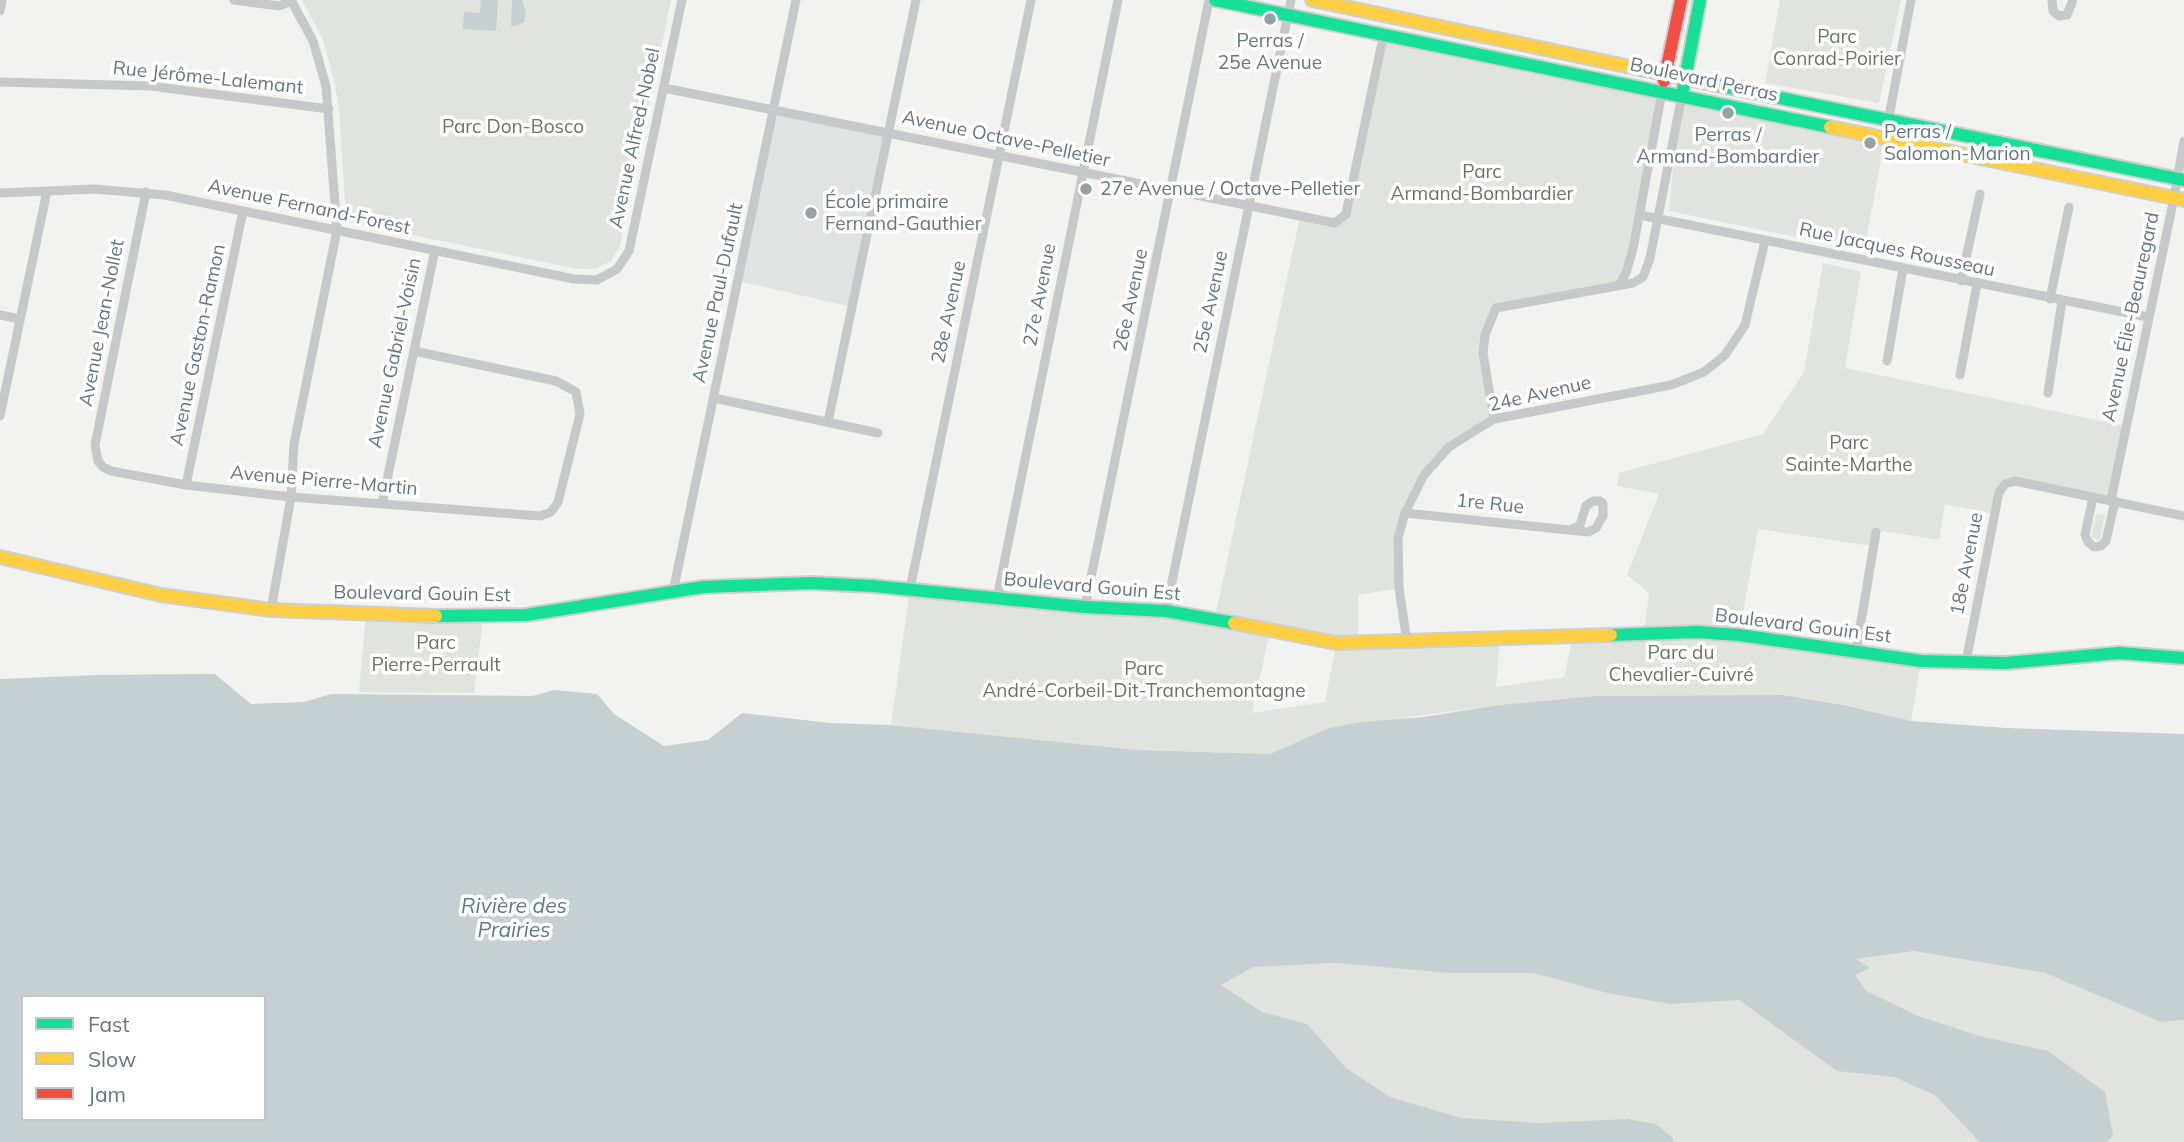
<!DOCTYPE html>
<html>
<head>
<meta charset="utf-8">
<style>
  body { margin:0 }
  #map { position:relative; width:2184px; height:1142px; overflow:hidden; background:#f2f2f1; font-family:Mulish,sans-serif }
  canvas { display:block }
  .legend { position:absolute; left:21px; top:995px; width:245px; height:126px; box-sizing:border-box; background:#fff; border:2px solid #c1c8cb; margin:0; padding:9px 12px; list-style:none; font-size:21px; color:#65767e }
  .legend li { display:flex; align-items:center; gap:14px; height:35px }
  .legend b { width:35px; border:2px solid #c1c8cb }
</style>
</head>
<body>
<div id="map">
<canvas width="2184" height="1142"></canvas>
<ul class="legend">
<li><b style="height:9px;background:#16e098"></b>Fast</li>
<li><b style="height:9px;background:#ffcf43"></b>Slow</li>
<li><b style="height:9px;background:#f24e42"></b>Jam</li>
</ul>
</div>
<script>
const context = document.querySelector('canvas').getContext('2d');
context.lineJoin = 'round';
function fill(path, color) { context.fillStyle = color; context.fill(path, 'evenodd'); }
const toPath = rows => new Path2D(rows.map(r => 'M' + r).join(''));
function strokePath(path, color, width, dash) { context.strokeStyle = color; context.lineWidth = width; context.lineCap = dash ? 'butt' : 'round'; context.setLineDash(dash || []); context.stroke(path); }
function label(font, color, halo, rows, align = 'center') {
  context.font = font + ' Mulish,sans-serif'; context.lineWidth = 7; context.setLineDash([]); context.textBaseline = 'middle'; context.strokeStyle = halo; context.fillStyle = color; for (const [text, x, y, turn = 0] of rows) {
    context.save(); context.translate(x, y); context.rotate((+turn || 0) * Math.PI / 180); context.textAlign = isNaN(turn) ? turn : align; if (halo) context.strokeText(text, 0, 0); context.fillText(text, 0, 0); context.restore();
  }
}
const built = toPath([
  [773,111,888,132,852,307,738,281]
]);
const green = toPath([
  [302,0,671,0,620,246,611,261,595,269,578,269,349,222,346,218,339,109,334,80,323,40],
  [1780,0,1901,0,1879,103,1765,83],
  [1385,35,1662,92,1640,215,1619,285,1496,309,1485,335,1494,419,1470,432,1424,475,1398,538,1399,588,1358,595,1358,643,1500,638,1496,687,1564,677,1573,635,1644,633,1649,593,1627,575,1659,494,1617,486,1619,473,1763,434,1804,372,1823,263,1861,272,1845,368,2126,426,2111,500,2015,481,2005,484,1994,514,1945,504,1939,540,1883,531,1876,532,1871,546,1758,529,1739,635,1921,661,1911,721,1848,706,1783,695,1596,696,1499,705,1329,728,1270,754,1138,750,891,725,910,589,1215,618,1300,217,1329,224,1343,218],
  [1270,631,1336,643,1325,702,1252,713],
  [1682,95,1885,138,1864,251,1669,211,1678,113],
  [2096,514,2105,515,2100,540,2091,538],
  [366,614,483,617,474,693,359,692],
  [1914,951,2045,973,2161,1022,2184,1020,2184,1142,1006,1142,930,978,1335,963,1449,973,1533,973,1607,993]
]);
const water = toPath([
  [481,0,498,0,496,31,463,29,464,12,480,13],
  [512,0,522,0,526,13,524,22,516,26,511,26],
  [215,674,251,704,304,702,331,694,532,696,554,690,597,694,614,714,664,746,708,740,742,713,830,723,891,725,1138,750,1270,754,1329,728,1361,722,1424,717,1499,705,1596,696,1783,695,1848,706,1911,721,2006,728,2184,734,2184,1020,2161,1022,2045,973,1914,951,1856,959,1870,968,1855,975,1866,991,1918,1016,1979,1036,2048,1051,2105,1092,2113,1135,2107,1142,1980,1142,1935,1095,1894,1077,1837,1071,1739,1000,1670,1004,1607,993,1533,973,1449,973,1335,963,1253,967,1221,985,1262,1012,1307,1024,1346,1068,1390,1097,1461,1118,1538,1123,1627,1119,1656,1124,1673,1138,1673,1142,0,1142,0,679,98,675],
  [23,997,264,997,264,1119,23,1119]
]);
const street = toPath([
  [234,0,279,6,292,1],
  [2052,0,2053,11,2059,16,2067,15,2073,0],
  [0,11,2,0],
  [0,82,150,86,329,109],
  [664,88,1335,223,1346,214,1381,47,1385,35],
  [1885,138,1911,0],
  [146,192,95,445,98,461,103,467,111,471,186,485,291,497,540,516,551,512,558,502,580,414,576,392,556,381,414,351],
  [0,193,94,189,165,195,574,279,597,280,617,269,629,251,682,0],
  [1640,215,2148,317],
  [1961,281,1980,194],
  [1619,285,1626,273,1633,249,1662,92],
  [2050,299,2069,207],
  [0,315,20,319],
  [1887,361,1903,269],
  [1960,375,1977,284],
  [2048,393,2062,301],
  [714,398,878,433],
  [0,416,47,191],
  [1494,419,1483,353,1485,335,1496,308,1633,283,1643,277,1650,258,1682,95],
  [828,422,916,0],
  [186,485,243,211],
  [2093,497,2085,535,2088,542,2094,547,2101,546,2106,541,2115,501],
  [2111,500,2174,198,2184,141],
  [382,504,435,250],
  [1405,513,1588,532,1596,528,1603,516,1603,504,1600,501,1593,501,1586,506,1580,525,1571,530],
  [910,589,1031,0],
  [673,592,796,0],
  [997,598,1118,0],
  [1085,607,1209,0],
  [271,610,291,497,294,444,337,230,326,86,313,41,291,0],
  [1166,611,1291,0],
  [1407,642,1399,588,1398,538,1405,513,1424,475,1449,447,1494,419,1671,385,1704,372,1725,355,1745,325,1765,241],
  [1856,652,1876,532],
  [1966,662,1999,492,2005,484,2015,481,2184,516]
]);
const fast = toPath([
  [1215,0,1830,127],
  [1716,85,2184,180],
  [1682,95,1700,0],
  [436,616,526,615,703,587,811,583,873,586,1085,607,1166,611,1234,623],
  [1611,635,1697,632,1739,635,1921,661,2005,663,2119,653,2184,658]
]);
const slow = toPath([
  [1312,0,1716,85],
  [1830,127,2184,200],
  [0,557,161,595,271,610,436,616],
  [1234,623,1336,643,1611,635]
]);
const jam = toPath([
  [1664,81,1681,0]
]);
const markers = [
  [1270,19,7,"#96a1a6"],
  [1728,113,7,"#96a1a6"],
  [1870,143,7,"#96a1a6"],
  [1086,189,7,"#96a1a6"],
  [811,213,7,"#96a1a6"]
];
const parkNames = [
  ["Parc",1837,37],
  ["Conrad-Poirier",1837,59],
  ["Parc Don-Bosco",513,127],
  ["Parc",1482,172],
  ["Armand-Bombardier",1482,194],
  ["Parc",1849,443],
  ["Sainte-Marthe",1849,465],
  ["Parc",436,643],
  ["Pierre-Perrault",436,665],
  ["Parc du",1681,653],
  ["Chevalier-Cuivré",1681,675],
  ["Parc",1144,669],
  ["André-Corbeil-Dit-Tranchemontagne",1144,691]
];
const poiNames = [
  ["Perras /",1270,41,"center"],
  ["25e Avenue",1270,63,"center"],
  ["Perras /",1884,132],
  ["Salomon-Marion",1884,154],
  ["Perras /",1728,135,"center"],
  ["Armand-Bombardier",1728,157,"center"],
  ["27e Avenue / Octave-Pelletier",1100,189],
  ["École primaire",825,202],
  ["Fernand-Gauthier",825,224]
];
const streetNames = [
  ["Rue Jérôme-Lalemant",208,78,6],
  ["Boulevard Perras",1704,80,12],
  ["Avenue Alfred-Nobel",635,138,-78],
  ["Avenue Octave-Pelletier",1006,139,12],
  ["Avenue Fernand-Forest",309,207,12],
  ["Rue Jacques Rousseau",1897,250,12],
  ["Avenue Paul-Dufault",718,293,-78],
  ["27e Avenue",1040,295,-79],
  ["26e Avenue",1131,300,-78],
  ["25e Avenue",1211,302,-78],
  ["28e Avenue",949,312,-78],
  ["Avenue Élie-Beauregard",2131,317,-78],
  ["Avenue Jean-Nollet",102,323,-79],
  ["Avenue Gaston-Ramon",198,345,-78],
  ["Avenue Gabriel-Voisin",395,353,-78],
  ["24e Avenue",1540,394,-13],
  ["Avenue Pierre-Martin",324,481,5],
  ["1re Rue",1490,504,6],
  ["18e Avenue",1967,564,-79],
  ["Boulevard Gouin Est",1092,587,5],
  ["Boulevard Gouin Est",422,594,1],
  ["Boulevard Gouin Est",1803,626,7]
];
const waterNames = [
  ["Rivière des",514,907],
  ["Prairies",514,931]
];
fill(built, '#e1e3e2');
fill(green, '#e1e4de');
fill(water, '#c6cfd1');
strokePath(fast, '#cecfcf', 16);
strokePath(slow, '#cecfcf', 16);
strokePath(jam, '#cecfcf', 16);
strokePath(street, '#c7c8c9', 9);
strokePath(fast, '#16e098', 12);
strokePath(slow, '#ffcf43', 12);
strokePath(jam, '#f24e42', 12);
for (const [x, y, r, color] of markers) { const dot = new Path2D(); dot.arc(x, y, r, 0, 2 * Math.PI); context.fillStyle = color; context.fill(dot); strokePath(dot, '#fff', 2.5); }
label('19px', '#697663', '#fff', parkNames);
label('19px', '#65767e', '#fff', poiNames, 'left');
label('19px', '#65767e', '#fff', streetNames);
label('italic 21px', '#61787c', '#fff', waterNames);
</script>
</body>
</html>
